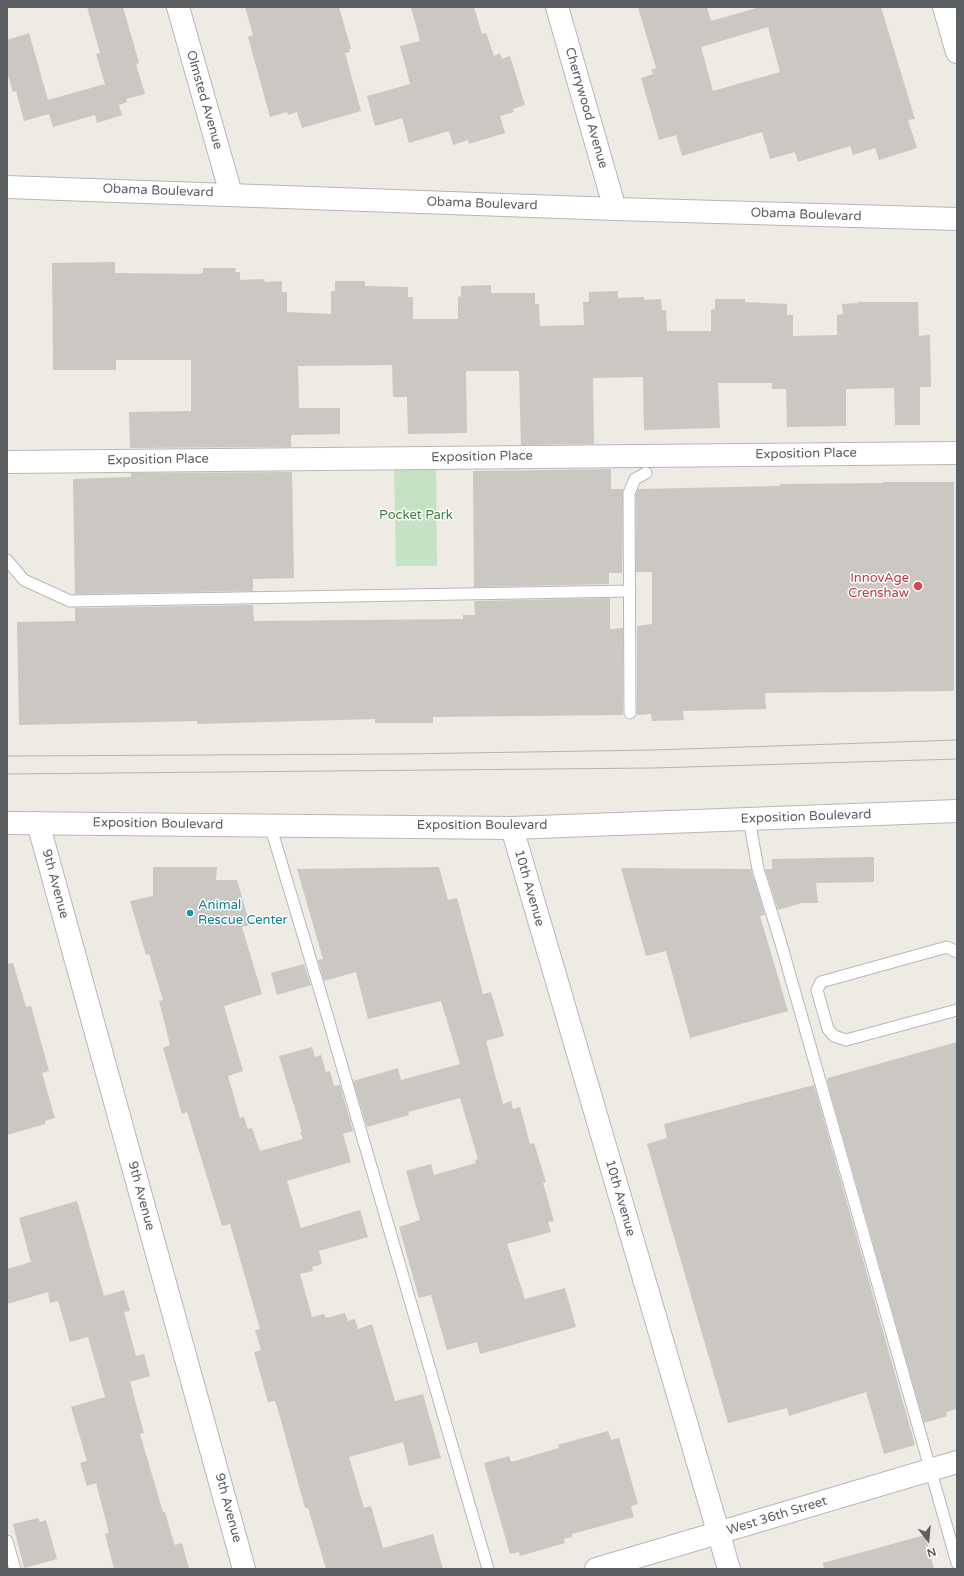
<!DOCTYPE html>
<html>
<head>
<meta charset="utf-8">
<style>
  body { margin:0 }
  #map { position:relative; width:964px; height:1576px; overflow:hidden; background:#edebe4; font-family:"Varela Round",sans-serif }
  canvas { display:block }
  .frame { position:absolute; inset:0; border:8px solid #5c6063; pointer-events:none }
  .north { position:absolute; left:908px; top:1520px; width:40px; height:40px; -webkit-text-stroke:3px #fff; paint-order:stroke; rotate:164deg; font-size:11px; font-weight:700; line-height:16px; text-align:center; color:#5c6063 }
  .north::after { content:''; display:block; margin:auto; width:14px; height:18px; background:#5c6063; clip-path:polygon(50% 0,100% 100%,50% 72%,0 100%) }
</style>
</head>
<body>
<div id="map">
<canvas width="964" height="1576"></canvas>
<div class="frame"></div>
<div class="north">N</div>
</div>
<script>
const context = document.querySelector('canvas').getContext('2d');
context.lineJoin = 'round';
function fill(path, color) { context.fillStyle = color; context.fill(path, 'evenodd'); }
const toPath = rows => new Path2D(rows.map(r => 'M' + r).join(''));
function strokePath(path, color, width, dash) { context.strokeStyle = color; context.lineWidth = width; context.lineCap = dash ? 'butt' : 'round'; context.setLineDash(dash || []); context.stroke(path); }
function label(font, color, halo, rows, align = 'center') {
  context.font = font + ' "Varela Round",sans-serif'; context.lineWidth = 3; context.setLineDash([]); context.textBaseline = 'middle'; context.strokeStyle = halo; context.fillStyle = color; for (const [text, x, y, turn = 0] of rows) {
    context.save(); context.translate(x, y); context.rotate((+turn || 0) * Math.PI / 180); context.textAlign = isNaN(turn) ? turn : align; if (halo) context.strokeText(text, 0, 0); context.fillText(text, 0, 0); context.restore();
  }
}
const green = toPath([
  [394,466,436,466,437,566,396,566]
]);
const building = toPath([
  [87,7,123,7,139,63,136,64,145,94,126,99,127,102,119,105,122,115,97,123,95,115,53,127,49,114,24,121,16,91,13,92,7,72,7,40,29,33,48,100,105,84,96,54,100,53],
  [245,7,339,7,351,49,349,49,350,52,345,53,361,111,302,128,297,112,288,115,287,112,270,117,248,37,253,35],
  [411,7,474,7,482,34,486,33,494,56,500,53,502,59,510,56,525,105,513,109,514,112,500,116,505,133,469,144,468,140,453,145,449,131,409,143,402,118,375,126,367,96,410,84,400,46,420,41],
  [638,7,707,7,711,21,760,7,881,7,915,119,908,120,917,148,879,160,875,148,853,155,850,146,798,162,795,152,770,159,762,132,682,156,676,135,659,140,641,78,653,74,651,70,656,68],
  [768,27,780,72,713,91,701,47],
  [115,262,115,273,197,274,203,273,203,268,236,268,235,272,240,272,240,280,264,279,265,282,282,281,282,292,287,292,287,312,331,314,331,291,335,291,335,281,365,281,365,286,408,287,408,297,413,297,413,319,458,319,458,297,461,296,461,286,491,285,491,293,535,293,535,304,539,304,540,326,584,325,583,302,589,302,589,292,618,291,618,298,644,297,644,300,661,299,662,310,666,310,667,331,711,331,711,310,715,309,715,299,745,299,745,302,787,304,787,315,793,315,793,336,837,335,837,315,843,314,842,304,858,303,858,302,918,302,919,336,930,335,931,387,920,387,920,425,895,425,894,388,846,389,846,426,787,427,786,389,772,389,772,383,718,383,720,428,644,430,643,377,593,378,594,444,521,445,519,371,466,371,467,433,408,434,407,397,393,397,392,365,298,366,299,408,340,408,340,434,291,435,291,447,130,448,129,412,191,411,191,360,116,360,116,370,53,370,52,263],
  [611,469,611,489,623,489,622,573,609,573,609,584,474,587,473,471],
  [292,472,294,578,253,579,253,591,75,594,73,479,131,477,131,473],
  [883,482,954,482,954,691,765,693,766,709,683,711,684,720,652,721,651,714,637,715,637,626,652,624,652,572,636,572,636,494,638,489,780,486,780,484,883,483],
  [610,598,610,629,623,628,623,715,433,717,433,723,375,723,375,719,197,724,197,721,19,725,17,622,75,621,75,608,253,605,254,621,463,619,463,615,475,615,474,601],
  [874,857,874,882,816,883,818,903,802,903,778,910,765,869,772,869,772,859],
  [153,867,217,867,216,880,237,880,250,925,242,927,262,994,224,1006,243,1071,228,1076,240,1118,244,1117,248,1129,252,1128,260,1151,303,1139,300,1132,302,1132,279,1056,312,1047,315,1057,321,1055,326,1072,330,1071,334,1086,340,1085,353,1131,343,1134,351,1162,287,1181,301,1228,360,1210,368,1237,319,1251,322,1264,312,1267,313,1271,300,1274,312,1317,324,1314,326,1318,345,1313,348,1321,355,1319,358,1329,372,1324,395,1401,423,1394,441,1458,409,1466,403,1442,349,1457,364,1508,371,1506,383,1548,433,1534,443,1569,326,1569,308,1508,305,1508,279,1413,275,1401,268,1402,254,1352,261,1350,255,1330,260,1329,230,1224,222,1226,187,1112,182,1114,163,1048,170,1045,159,1001,163,1000,149,954,146,955,130,901,153,896],
  [439,867,448,900,457,898,483,994,491,992,504,1036,486,1041,503,1104,511,1101,513,1109,520,1107,530,1144,534,1143,546,1182,543,1183,554,1221,548,1222,551,1232,507,1244,525,1299,565,1288,576,1327,480,1354,477,1342,447,1350,431,1295,419,1298,399,1227,420,1220,406,1171,431,1164,434,1175,476,1163,475,1160,478,1159,460,1098,408,1112,409,1115,367,1127,353,1081,398,1068,401,1080,460,1064,441,1001,368,1019,356,972,324,981,318,960,323,959,297,869],
  [621,868,751,869,765,915,760,916,788,1011,690,1038,666,951,646,956],
  [13,963,26,1007,31,1006,49,1071,42,1073,55,1118,45,1121,45,1124,7,1135,7,964],
  [304,964,311,985,277,995,271,973],
  [957,1042,957,1409,946,1412,947,1416,924,1423,827,1081,828,1078],
  [814,1085,915,1445,884,1454,866,1392,789,1416,787,1408,728,1423,647,1144,667,1138,664,1124],
  [77,1201,104,1296,124,1290,130,1311,124,1312,136,1356,144,1354,150,1376,130,1382,144,1433,140,1434,163,1512,165,1512,173,1540,175,1545,182,1543,189,1569,114,1569,105,1534,109,1533,96,1483,87,1486,80,1463,87,1461,71,1407,105,1397,88,1337,70,1342,58,1301,50,1303,48,1292,7,1304,7,1269,31,1262,19,1218],
  [608,1431,611,1440,619,1438,638,1504,631,1506,634,1517,572,1534,572,1537,564,1539,565,1543,520,1556,519,1552,510,1554,484,1463,509,1456,511,1462,559,1448,558,1445],
  [38,1518,40,1522,46,1520,57,1559,24,1568,13,1524],
  [925,1535,934,1569,824,1569,823,1563]
]);
const service = toPath([
  [7,560,24,580,70,601,630,591],
  [630,713,629,493,635,479,646,473],
  [749,819,758,869,780,940,957,1563],
  [270,825,323,1001,488,1569],
  [957,952,947,947,821,982,817,990,828,1029,834,1036,846,1040,957,1010],
  [7,1541,15,1569]
]);
const minor = toPath([
  [178,7,231,194],
  [557,7,615,209],
  [7,462,957,453],
  [38,823,244,1569],
  [512,828,729,1569]
]);
const tertiary = toPath([
  [944,7,957,52],
  [7,823,512,828,957,811],
  [596,1569,957,1462]
]);
const secondary = toPath([
  [7,187,615,209,957,219]
]);
const tram = toPath([
  [7,756,401,754,653,750,957,740],
  [7,774,653,768,957,759]
]);
const markers = [
  [918,586,5,"#e0444e"],
  [190,913,4,"#0f9aa8"]
];
const streetNames = [
  ["Olmsted Avenue",204,100,74],
  ["Cherrywood Avenue",586,108,74],
  ["Obama Boulevard",158,191,2],
  ["Obama Boulevard",482,204,2],
  ["Obama Boulevard",806,215,2],
  ["Exposition Place",806,454,-1],
  ["Exposition Place",482,457,-1],
  ["Exposition Place",158,460,-1],
  ["Exposition Boulevard",806,817,-2],
  ["Exposition Boulevard",158,824,1],
  ["Exposition Boulevard",482,826],
  ["9th Avenue",55,884,75],
  ["10th Avenue",529,888,74],
  ["9th Avenue",141,1196,75],
  ["10th Avenue",620,1198,74],
  ["9th Avenue",228,1508,75],
  ["West 36th Street",777,1516,-17]
];
const parkNames = [
  ["Pocket Park",416,516]
];
const healthNames = [
  ["InnovAge",909,579],
  ["Crenshaw",909,594]
];
const cultureNames = [
  ["Animal",198,906],
  ["Rescue Center",198,921]
];
fill(green, '#c5e2c4');
fill(building, '#cbc7c3');
strokePath(service, '#b5b7ba', 13);
strokePath(minor, '#b5b7ba', 24);
strokePath(tertiary, '#b5b7ba', 24);
strokePath(secondary, '#b3b7ba', 24);
strokePath(service, '#fff', 11);
strokePath(minor, '#fff', 22);
strokePath(tertiary, '#fff', 22);
strokePath(secondary, '#fff', 22);
strokePath(tram, '#b2b3b3', 1);
for (const [x, y, r, color] of markers) { const dot = new Path2D(); dot.arc(x, y, r, 0, 2 * Math.PI); context.fillStyle = color; context.fill(dot); strokePath(dot, '#fff', 1.5); }
label('13px', '#5c6063', '#fff', streetNames);
label('13px', '#3f803e', '#fff', parkNames);
label('13px', '#be3a42', '#fff', healthNames, 'right');
label('13px', '#0d838f', '#fff', cultureNames, 'left');
</script>
</body>
</html>
